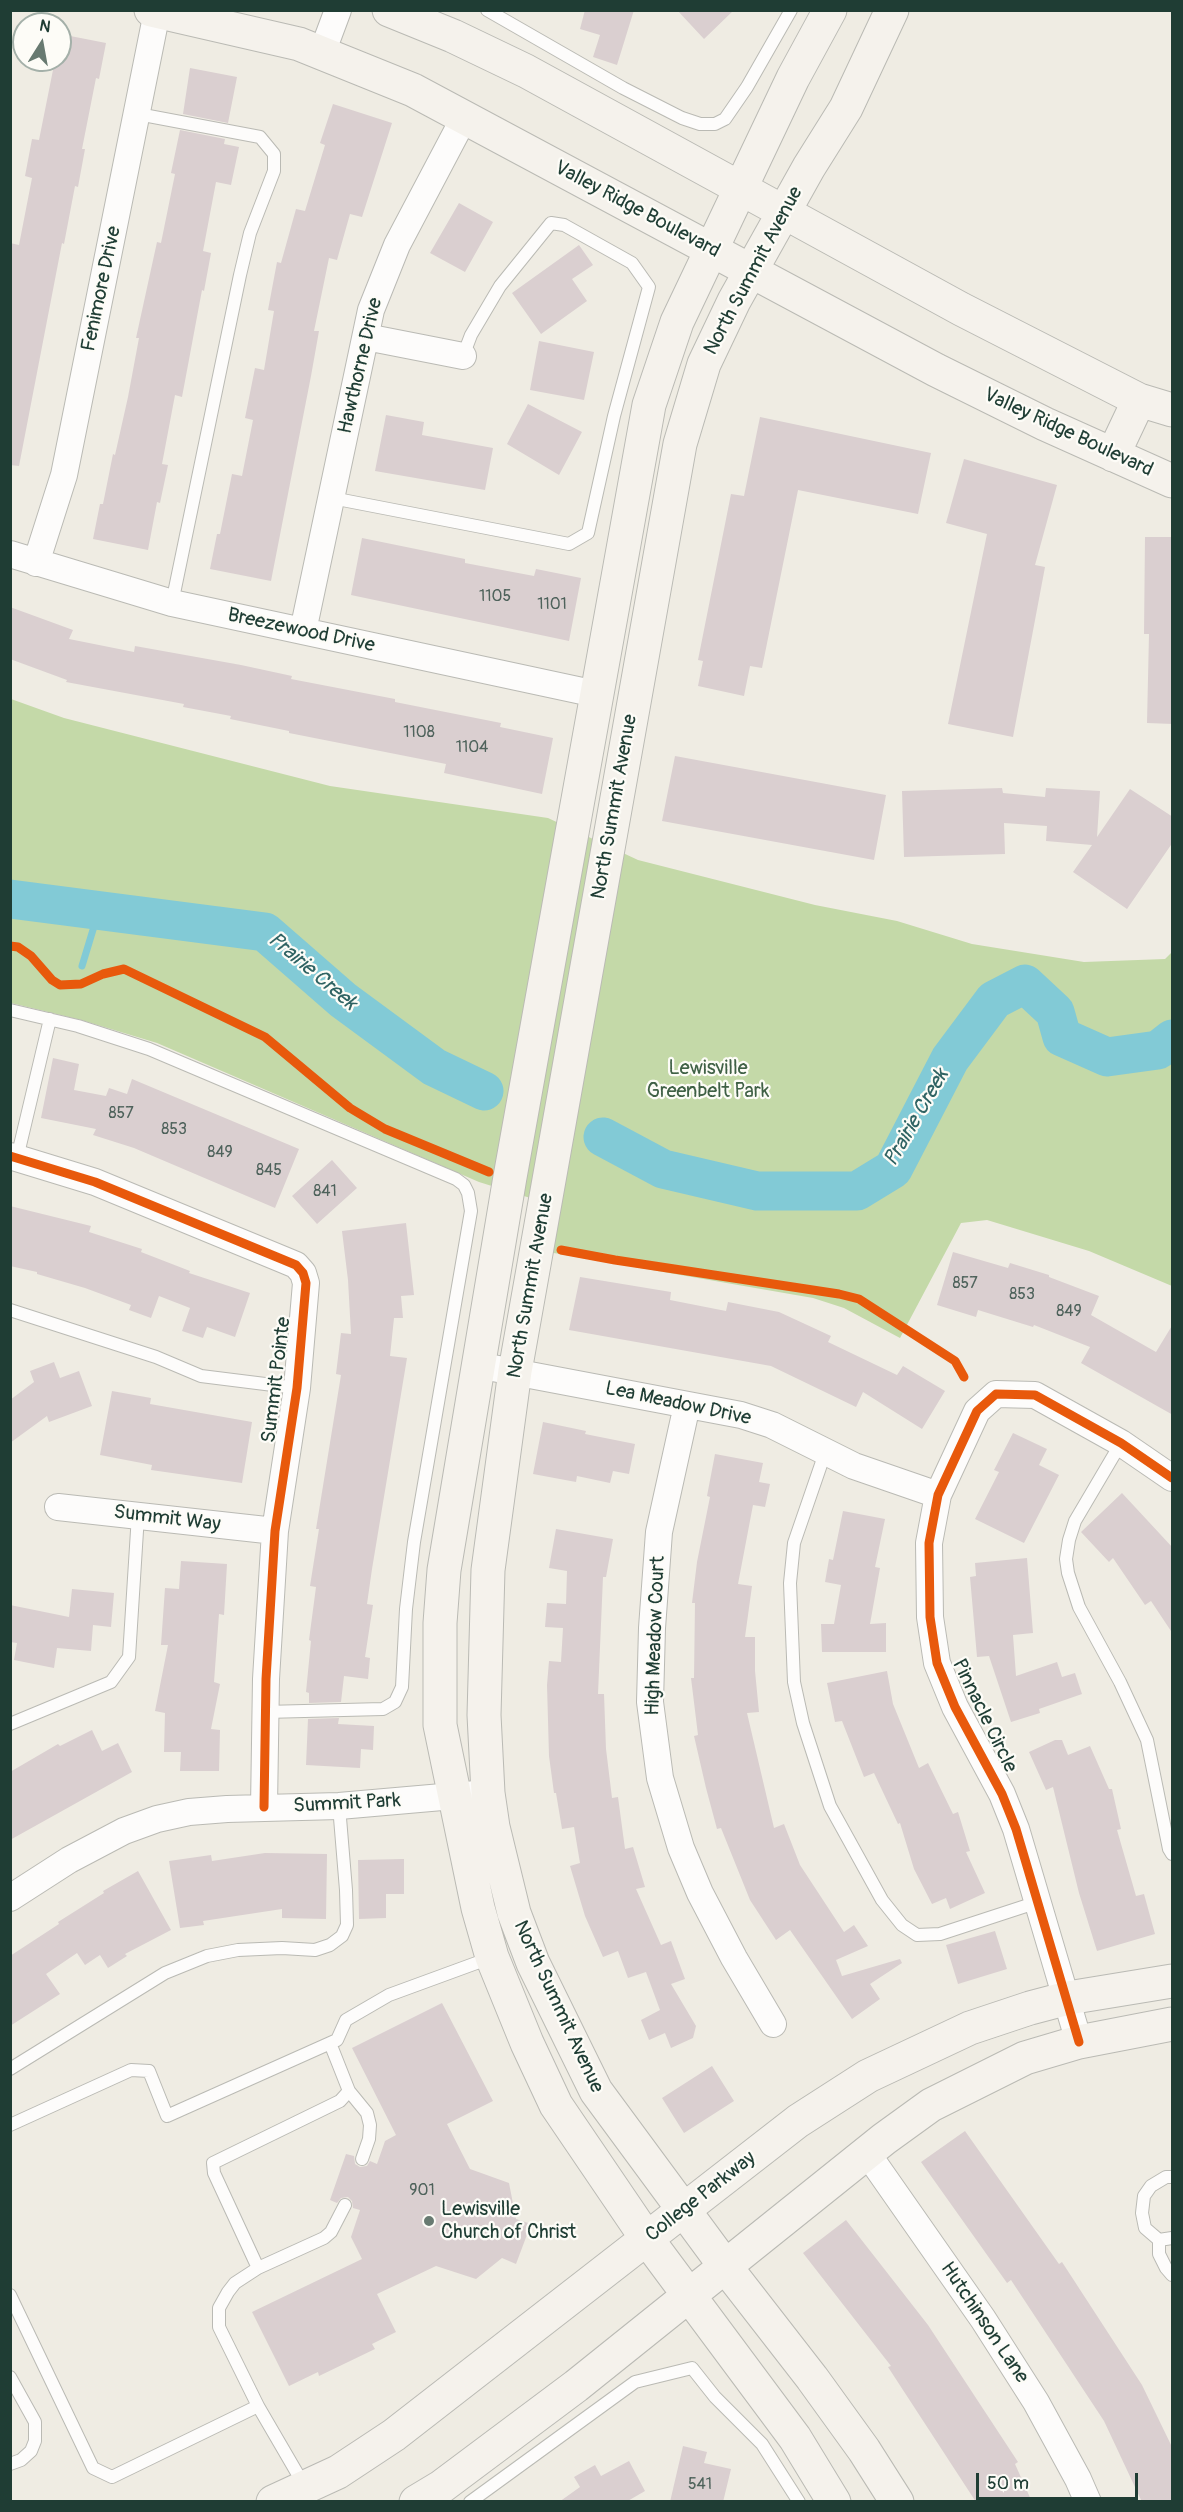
<!DOCTYPE html>
<html>
<head>
<meta charset="utf-8">
<style>
  body { margin:0 }
  #map { position:relative; width:1183px; height:2512px; overflow:hidden; background:#efece3; font-family:Pangolin,sans-serif }
  canvas { display:block }
  .frame { position:absolute; inset:0; border:12px solid #1f3d34; pointer-events:none }
  .north { position:absolute; left:12px; top:12px; width:60px; height:60px; box-sizing:border-box; background:#fdfcf7; border:2px solid #a4b0a9; border-radius:50%; rotate:11deg; font-size:16px; font-weight:700; line-height:24px; text-align:center; color:#1f3d34 }
  .north::after { content:''; display:block; margin:auto; width:21px; height:27px; background:#687a71; clip-path:polygon(50% 0,100% 100%,50% 72%,0 100%) }
  .scale { position:absolute; left:976px; top:2473px; width:162px; height:27px; box-sizing:border-box; border:3px solid #1f3d34; border-top:0; padding-left:8px; font-size:18px; line-height:21px; white-space:nowrap; color:#1f3d34; -webkit-text-stroke:4px #fdfcf7; paint-order:stroke }
</style>
</head>
<body>
<div id="map">
<canvas width="1183" height="2512"></canvas>
<div class="frame"></div>
<div class="north">N</div>
<div class="scale">50 m</div>
</div>
<script>
const context = document.querySelector('canvas').getContext('2d');
context.lineJoin = 'round';
function fill(path, color) { context.fillStyle = color; context.fill(path, 'evenodd'); }
const toPath = rows => new Path2D(rows.map(r => 'M' + r).join(''));
function strokePath(path, color, width, dash) { context.strokeStyle = color; context.lineWidth = width; context.lineCap = dash ? 'butt' : 'round'; context.setLineDash(dash || []); context.stroke(path); }
function label(font, color, halo, rows, align = 'center') {
  context.font = font + ' Pangolin,sans-serif'; context.lineWidth = 4.5; context.setLineDash([]); context.textBaseline = 'middle'; context.strokeStyle = halo; context.fillStyle = color; for (const [text, x, y, turn = 0] of rows) {
    context.save(); context.translate(x, y); context.rotate((+turn || 0) * Math.PI / 180); context.textAlign = isNaN(turn) ? turn : align; if (halo) context.strokeText(text, 0, 0); context.fillText(text, 0, 0); context.restore();
  }
}
const green = toPath([
  [11,699,64,718,330,786,548,818,638,860,815,905,897,921,972,944,1084,962,1165,959,1172,952,1172,1286,1089,1251,987,1220,961,1223,900,1338,844,1308,813,1298,548,1252,556,1206,479,1182,157,1043,81,1020,11,1003]
]);
const stream = toPath([
  [82,966,99,910]
]);
const river = toPath([
  [10,899,265,932,343,1000,434,1067,484,1091],
  [603,1137,663,1169,757,1191,857,1191,893,1169,950,1059,994,1000,1025,984,1055,1012,1062,1037,1107,1057,1158,1050,1172,1039]
]);
const building = toPath([
  [585,10,634,10,617,65,593,57,600,35,580,29],
  [677,10,734,10,704,39],
  [60,34,106,43,99,79,96,78,82,149,85,149,78,187,75,186,64,244,62,243,19,466,10,465,10,243,19,245,32,178,25,176,32,139,39,140,55,60,60,60],
  [190,68,237,77,228,123,183,114],
  [333,104,392,123,362,217,350,214,337,260,329,258,314,331,319,331,311,376,271,581,210,569,217,534,220,534,232,474,242,476,253,420,245,418,255,368,264,370,274,311,268,310,277,262,281,263,296,209,305,211,325,145,320,143],
  [180,130,225,139,224,144,239,147,231,185,216,182,203,251,211,253,204,291,202,290,182,397,175,395,162,464,168,465,160,503,157,502,148,550,93,539,100,504,103,504,113,454,115,455,128,397,139,338,136,338,157,242,161,243,175,174,171,173],
  [459,203,493,222,465,272,430,253],
  [579,245,593,265,572,279,587,301,541,334,512,293],
  [539,341,594,352,584,400,530,390],
  [528,404,582,432,559,475,507,444],
  [386,415,424,422,422,435,493,448,485,490,375,471],
  [760,417,931,453,918,514,798,490,762,668,750,666,744,696,698,686,703,661,698,660,731,494,744,496],
  [964,459,1057,485,1035,565,1045,567,1013,737,948,724,987,534,946,523],
  [1145,537,1173,537,1173,724,1147,723,1149,634,1144,634],
  [362,538,465,559,465,563,534,576,536,569,581,578,569,641,351,595],
  [10,607,73,630,69,639,134,652,135,646,241,665,292,676,291,679,395,699,395,702,501,723,500,727,553,738,542,794,444,773,446,764,289,733,289,731,230,719,231,716,183,707,184,704,66,682,67,680,10,659],
  [675,756,886,795,874,860,662,821],
  [1002,788,1003,793,1045,797,1046,788,1100,791,1097,837,1130,789,1173,817,1173,842,1127,909,1073,872,1092,845,1046,841,1047,826,1004,823,1005,854,904,857,902,791],
  [53,1058,79,1064,74,1090,106,1096,109,1088,127,1094,132,1079,299,1149,275,1208,134,1148,93,1135,96,1129,41,1118],
  [332,1160,357,1188,317,1224,292,1196],
  [10,1206,91,1226,89,1232,142,1249,141,1252,190,1271,189,1273,250,1293,235,1337,207,1327,203,1338,182,1331,190,1308,159,1296,151,1318,129,1310,131,1305,85,1288,37,1274,37,1272,10,1266],
  [406,1223,414,1295,401,1296,403,1318,394,1318,390,1356,407,1358,372,1569,367,1604,373,1605,365,1657,370,1658,368,1679,344,1676,341,1702,309,1703,309,1693,306,1692,311,1641,309,1640,316,1587,310,1586,319,1529,316,1529,341,1375,336,1374,341,1333,351,1334,348,1280,342,1231],
  [953,1252,1008,1268,1010,1263,1049,1275,1049,1277,1099,1296,1091,1315,1156,1352,1173,1324,1173,1415,1081,1363,1090,1347,1034,1325,1033,1327,978,1310,976,1317,937,1305],
  [580,1277,671,1292,670,1300,726,1311,728,1302,779,1312,831,1336,828,1342,897,1375,903,1366,945,1391,922,1429,863,1392,856,1407,771,1366,569,1330],
  [54,1362,60,1378,79,1371,92,1406,49,1422,47,1416,10,1443,10,1400,34,1382,30,1371],
  [112,1391,151,1398,150,1404,252,1422,242,1483,151,1470,152,1465,100,1455],
  [543,1422,586,1431,585,1434,635,1444,629,1474,613,1471,610,1483,577,1476,576,1482,533,1474],
  [1013,1433,1047,1449,1039,1465,1059,1475,1024,1543,975,1519,999,1472,994,1470],
  [715,1454,763,1463,759,1482,770,1484,765,1507,753,1505,738,1584,752,1586,745,1637,755,1637,755,1671,759,1712,747,1713,774,1828,784,1824,800,1865,844,1932,854,1925,868,1946,836,1960,842,1976,900,1959,902,1963,870,1984,880,1999,852,2019,790,1930,776,1940,750,1900,721,1828,717,1829,706,1788,694,1736,698,1735,691,1678,694,1678,695,1603,692,1603,697,1562,710,1497,707,1496],
  [1122,1493,1173,1548,1173,1634,1151,1601,1145,1605,1113,1558,1109,1562,1081,1532],
  [843,1511,885,1519,875,1567,880,1568,870,1624,886,1623,886,1652,822,1652,821,1624,834,1624,841,1585,825,1582,829,1559,833,1560],
  [556,1529,613,1539,606,1577,603,1577,598,1694,604,1694,606,1749,612,1798,618,1797,625,1849,633,1847,645,1887,636,1889,661,1945,671,1941,685,1979,671,1984,696,2026,693,2038,671,2048,665,2033,649,2040,641,2020,660,2010,646,1972,628,1978,618,1951,603,1957,585,1916,570,1866,580,1863,574,1827,562,1829,556,1793,554,1793,549,1756,547,1685,549,1661,561,1662,563,1628,545,1627,547,1603,566,1604,567,1571,549,1568],
  [1027,1558,1033,1633,1013,1635,1016,1676,1057,1662,1062,1677,1075,1673,1082,1694,1039,1709,1040,1713,1011,1722,989,1656,977,1657,970,1577,976,1576,975,1563],
  [181,1561,227,1564,224,1615,219,1614,214,1682,220,1684,211,1729,220,1730,219,1771,180,1771,181,1752,164,1752,165,1713,155,1711,168,1645,161,1645,165,1588,179,1589],
  [72,1589,114,1593,111,1627,93,1625,91,1651,57,1648,54,1668,14,1660,17,1643,10,1642,10,1605,69,1617],
  [887,1671,893,1704,919,1768,928,1763,953,1814,958,1812,970,1851,966,1852,985,1893,950,1909,946,1898,932,1904,914,1869,900,1823,898,1824,874,1773,864,1777,842,1721,835,1722,827,1683],
  [339,1718,338,1724,374,1726,373,1750,361,1749,360,1768,306,1765,308,1719],
  [92,1730,102,1751,118,1743,132,1772,10,1840,10,1772,58,1744,60,1746],
  [1055,1740,1062,1740,1068,1755,1090,1746,1109,1789,1112,1789,1121,1829,1117,1830,1136,1896,1144,1894,1155,1934,1097,1951,1079,1893,1053,1787,1046,1790,1029,1752],
  [265,1853,327,1854,326,1919,282,1918,282,1909,203,1921,204,1925,180,1928,169,1861,211,1855,212,1861],
  [404,1859,404,1894,386,1894,386,1918,359,1919,358,1860],
  [138,1871,171,1930,125,1954,127,1956,108,1968,100,1955,85,1965,77,1953,46,1974,60,1994,10,2026,10,1956,59,1924,58,1922,104,1893,103,1891],
  [995,1931,1007,1969,958,1984,946,1945],
  [442,2003,493,2101,447,2124,470,2169,509,2183,516,2219,531,2224,516,2264,502,2258,476,2279,436,2266,377,2294,396,2332,372,2344,375,2349,319,2376,318,2372,289,2386,252,2312,362,2259,351,2237,360,2210,353,2208,352,2201,348,2197,341,2198,337,2203,330,2200,346,2154,354,2156,355,2164,360,2167,367,2166,370,2161,377,2164,385,2141,396,2135,352,2048],
  [712,2066,734,2101,684,2133,662,2098],
  [965,2131,1059,2264,1062,2262,1142,2385,1173,2449,1173,2502,1142,2502,1104,2421,1011,2280,1007,2283,921,2162],
  [846,2220,928,2325,1018,2462,1015,2464,1032,2502,976,2502,888,2367,891,2366,803,2253],
  [683,2446,707,2452,704,2463,731,2469,723,2502,670,2502],
  [629,2461,645,2491,626,2502,559,2502,580,2487,574,2477,595,2465,601,2476]
]);
const lane = toPath([
  [487,10,623,88,682,118,700,124,715,124,725,119,747,87,791,10],
  [138,114,260,137,274,154,274,171,250,233,240,275,172,603],
  [332,498,569,544,588,533,614,416,649,287,632,263,564,225,551,223,500,286,471,335,463,356],
  [10,1010,78,1026,149,1049,456,1179,464,1185,468,1193,471,1211,414,1542,406,1609,402,1687,395,1702,383,1709,265,1712],
  [17,1158,50,1019],
  [10,1310,156,1357,201,1376,297,1388],
  [1121,1443,1075,1521,1069,1540,1066,1559,1068,1573,1079,1607,1120,1682,1147,1740,1169,1849,1172,1854],
  [825,1453,794,1543,790,1583,794,1682,803,1723,830,1806,882,1900,902,1925,917,1935,940,1934,1038,1902],
  [10,1724,111,1682,129,1657,138,1515],
  [10,2069,165,1973,207,1956,238,1950,282,1948,315,1950,330,1945,342,1936,347,1925,346,1890,339,1806],
  [349,2091,367,2113,370,2125,369,2139,362,2159],
  [10,2125,131,2070,149,2071,167,2116,337,2040,346,2020,389,1995,490,1958],
  [1172,2177,1166,2177,1151,2186,1144,2196,1142,2213,1145,2228,1159,2240,1172,2238],
  [1159,2240,1159,2254,1166,2268,1172,2275],
  [258,2268,324,2238,331,2232,345,2205],
  [10,2295,93,2468,112,2477,258,2406,304,2485],
  [10,2377,35,2422,35,2441,31,2451,21,2460,10,2464],
  [258,2406,219,2327,219,2308,228,2292,235,2283,258,2268,214,2173,213,2163,340,2101,349,2091,330,2043],
  [470,2502,635,2382,692,2368,715,2397,762,2444,799,2502]
]);
const street = toPath([
  [322,53,338,10],
  [366,337,463,356],
  [10,554,172,603,596,694],
  [36,563,64,475,157,12],
  [303,631,371,310,397,245,464,118],
  [10,1156,95,1182,284,1260,296,1265,303,1273,306,1283,297,1388,275,1531,266,1679,264,1807],
  [477,1365,741,1415,772,1425,854,1466,938,1495],
  [687,1405,659,1532,652,1628,650,1702,660,1778,681,1848,700,1893,734,1958,773,2024],
  [58,1507,275,1531],
  [10,1898,69,1860,124,1831,157,1819,189,1812,227,1809,339,1806,488,1793],
  [1079,2042,1016,1829,1002,1794,955,1707,937,1663,930,1617,929,1543,938,1495,977,1411,996,1394,1035,1395,1121,1443,1172,1478],
  [867,2153,983,2319,1036,2402,1078,2479,1088,2502]
]);
const secondary = toPath([
  [151,10,299,44,413,90,936,370,1045,424,1172,481],
  [389,10,453,36,526,71,961,309,1139,400,1172,410],
  [830,10,793,78,677,322,649,405,510,1177,444,1570,440,1623,440,1725,478,1908,492,1957,527,2043,556,2105,647,2239,795,2438,834,2502],
  [892,10,846,108,809,167,734,301,704,364,680,444,515,1371,488,1570,484,1715,488,1793,493,1827,514,1913,533,1963,596,2091,725,2266,812,2378,864,2450,897,2502],
  [1113,455,1139,400],
  [273,2502,338,2472,394,2435,798,2121,868,2076,970,2028,1030,2008,1068,1998,1172,1981],
  [416,2502,441,2487,576,2386,884,2139,931,2105,1025,2058,1079,2042,1172,2024]
]);
const cycleway = toPath([
  [10,946,18,947,31,956,52,980,60,985,81,984,103,974,124,969,265,1037,350,1108,385,1129,489,1172],
  [10,1156,95,1182,284,1260,296,1265,303,1273,306,1283,297,1388,275,1531,266,1679,264,1807],
  [561,1250,615,1260,839,1294,859,1299,955,1361,964,1377],
  [1079,2042,1016,1829,1002,1794,955,1707,937,1663,930,1617,929,1543,938,1495,977,1411,996,1394,1035,1395,1121,1443,1172,1478]
]);
const markers = [
  [429,2221,6,"#687a71"]
];
const numberNames = [
  ["1105",495,597],
  ["1101",552,605],
  ["1108",419,733],
  ["1104",472,748],
  ["857",121,1114],
  ["853",174,1130],
  ["849",220,1153],
  ["845",269,1171],
  ["841",325,1192],
  ["857",965,1284],
  ["853",1022,1295],
  ["849",1069,1312],
  ["901",422,2191],
  ["541",700,2485]
];
const streetNames = [
  ["Valley Ridge Boulevard",637,210,28],
  ["North Summit Avenue",754,271,-62],
  ["Fenimore Drive",102,289,-78],
  ["Hawthorne Drive",361,366,-77],
  ["Valley Ridge Boulevard",1068,433,25],
  ["Breezewood Drive",301,631,12],
  ["North Summit Avenue",615,807,-80],
  ["North Summit Avenue",531,1286,-80],
  ["Summit Pointe",277,1380,-83],
  ["Lea Meadow Drive",678,1404,12],
  ["Summit Way",167,1519,7],
  ["High Meadow Court",656,1636,-88],
  ["Pinnacle Circle",984,1716,64],
  ["Summit Park",347,1804,-3],
  ["North Summit Avenue",558,2007,65],
  ["College Parkway",701,2197,-38],
  ["Hutchinson Lane",984,2323,56]
];
const parkNames = [
  ["Lewisville",708,1069],
  ["Greenbelt Park",708,1092]
];
const poiNames = [
  ["Lewisville",441,2210],
  ["Church of Christ",441,2233]
];
const waterNames = [
  ["Prairie Creek",312,972,40],
  ["Prairie Creek",917,1118,-60]
];
fill(green, '#c4d9a8');
strokePath(stream, '#82cad6', 7);
strokePath(river, '#82cad6', 39);
fill(building, '#dacfd0');
strokePath(lane, '#babab4', 14);
strokePath(street, '#babab4', 28);
strokePath(secondary, '#babab4', 35);
strokePath(lane, '#fdfcfb', 12);
strokePath(street, '#fdfcfb', 26);
strokePath(secondary, '#f5f2ec', 33);
strokePath(cycleway, '#e8590c', 9);
for (const [x, y, r, color] of markers) { const dot = new Path2D(); dot.arc(x, y, r, 0, 2 * Math.PI); context.fillStyle = color; context.fill(dot); strokePath(dot, '#fdfcf7', 2); }
label('16px', '#4e625b', null, numberNames);
label('20px', '#1f3d34', '#fdfcf7', streetNames);
label('20px', '#3f6045', '#fdfcf7', parkNames);
label('20px', '#1f3d34', '#fdfcf7', poiNames, 'left');
label('italic 21px', '#2f6363', '#fdfcf7', waterNames);
</script>
</body>
</html>
